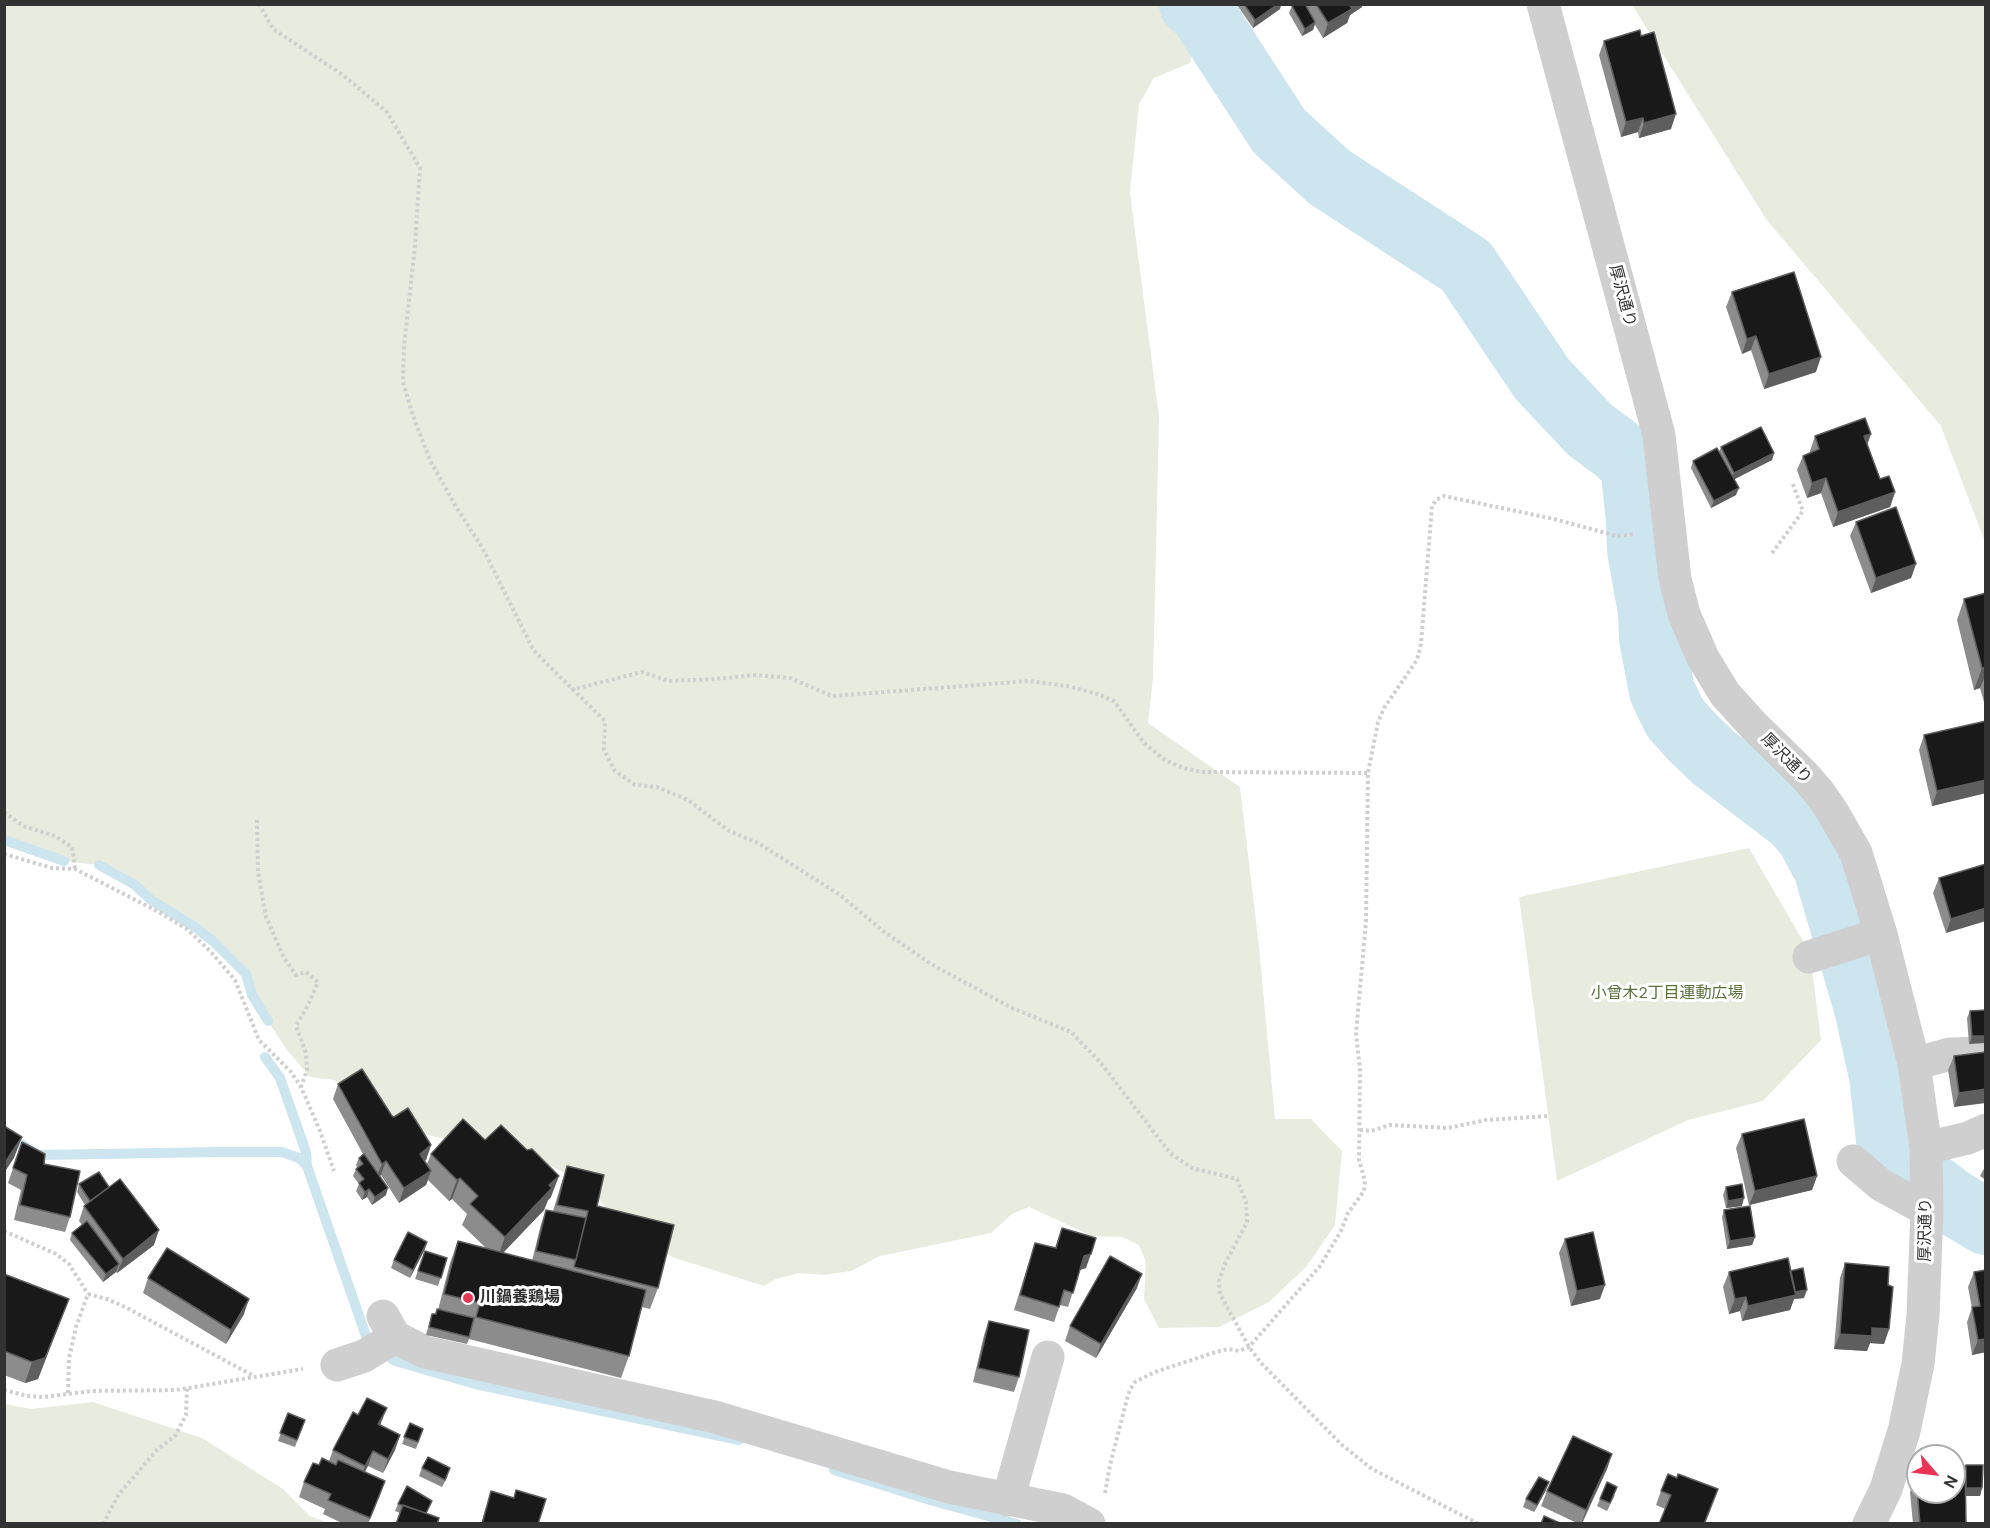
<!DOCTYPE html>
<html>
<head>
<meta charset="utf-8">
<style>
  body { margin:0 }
  #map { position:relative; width:1990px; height:1528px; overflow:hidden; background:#fff; font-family:"DM Sans",sans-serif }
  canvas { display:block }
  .frame { position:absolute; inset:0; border:6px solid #323232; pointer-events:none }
  .north { position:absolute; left:1906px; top:1444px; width:60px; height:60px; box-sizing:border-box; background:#fff; border:2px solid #adadad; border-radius:50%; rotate:118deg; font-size:16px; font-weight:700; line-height:24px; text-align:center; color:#323232 }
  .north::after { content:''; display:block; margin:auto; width:21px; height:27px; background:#eb3354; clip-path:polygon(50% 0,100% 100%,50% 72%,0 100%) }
</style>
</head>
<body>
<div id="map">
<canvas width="1990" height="1528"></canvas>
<div class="frame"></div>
<div class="north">N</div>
</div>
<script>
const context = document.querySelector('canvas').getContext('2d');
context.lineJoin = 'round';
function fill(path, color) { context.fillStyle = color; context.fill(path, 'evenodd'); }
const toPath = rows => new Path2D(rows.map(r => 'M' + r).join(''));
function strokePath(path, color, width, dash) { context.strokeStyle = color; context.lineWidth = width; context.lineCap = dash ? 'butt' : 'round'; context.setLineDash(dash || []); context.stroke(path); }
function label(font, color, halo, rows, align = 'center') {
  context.font = font + ' "DM Sans","Noto Sans JP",sans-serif'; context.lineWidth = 6; context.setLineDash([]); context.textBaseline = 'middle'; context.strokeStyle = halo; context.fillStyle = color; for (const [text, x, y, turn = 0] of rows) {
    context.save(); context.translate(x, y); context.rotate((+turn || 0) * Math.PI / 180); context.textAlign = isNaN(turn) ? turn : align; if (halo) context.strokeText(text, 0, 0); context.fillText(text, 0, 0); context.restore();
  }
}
const green = toPath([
  [1172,4,1198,33,1190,63,1154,78,1139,104,1130,193,1159,417,1153,678,1148,723,1240,787,1259,947,1275,1119,1311,1119,1342,1151,1335,1225,1306,1267,1269,1302,1219,1327,1159,1328,1144,1299,1146,1262,1139,1245,1122,1237,1092,1236,1029,1207,1012,1214,991,1233,880,1256,851,1271,824,1275,799,1273,776,1279,764,1286,672,1257,609,1211,583,1181,537,1160,423,1134,334,1080,310,1077,287,1050,268,1021,252,995,246,974,215,943,195,927,151,900,135,885,99,865,64,861,5,840,4,5],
  [1635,4,1985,5,1985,542,1941,426,1766,219,1634,8],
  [1749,848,1807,948,1812,969,1821,1040,1763,1101,1688,1120,1557,1181,1519,897],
  [93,1402,202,1438,283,1489,310,1516,328,1523,5,1523,5,1404,31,1409]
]);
const stream = toPath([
  [4,840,64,861],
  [99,865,135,885,151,900,195,927,215,943,246,974,252,995,268,1021],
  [265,1057,280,1078,306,1152,307,1166],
  [4,1134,39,1155,219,1152,282,1152,299,1158,307,1166,366,1336,375,1346,395,1361,475,1384,739,1440],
  [834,1470,930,1500,1017,1524]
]);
const river = toPath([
  [1192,4,1201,11,1279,131,1329,177,1466,266,1542,379,1590,430,1617,450,1633,465,1639,520,1640,550,1651,612,1652,638,1662,691,1675,718,1692,737,1714,758,1794,819,1809,836,1826,868,1867,1008,1882,1076,1889,1140,1897,1160,1951,1201,1986,1222]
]);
const path = toPath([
  [259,4,273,29,343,75,387,112,420,168,415,246,404,346,403,382,413,416,430,460,455,505,483,549,534,651,605,721,604,750,615,771,635,785,657,787,688,800,729,831,758,843,840,895,883,931,931,964,1012,1008,1071,1032,1100,1062,1170,1153,1192,1168,1237,1179,1246,1202,1247,1222,1225,1264,1219,1281,1220,1294,1249,1347,1261,1363,1342,1445,1372,1469,1479,1524],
  [1772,553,1803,511,1792,482],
  [571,690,642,672,669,681,716,679,756,675,790,678,832,696,1029,681,1067,686,1098,694,1114,701,1144,743,1165,760,1183,768,1202,772,1368,773],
  [4,812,23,826,55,836,72,847,75,869],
  [257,820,258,872,266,917,284,958,296,975,306,972,318,982,308,1005,296,1026,306,1053,307,1070,301,1087],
  [4,854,52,868,75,869,157,911,187,929,211,952,235,980,259,1040,291,1072,301,1087,320,1131,334,1171],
  [1360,1130,1371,1131,1390,1125,1448,1128,1486,1120,1549,1116],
  [4,1231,56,1254,69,1264,88,1294],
  [4,1390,27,1396,44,1397,91,1391,176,1390,303,1369],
  [68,1393,69,1358,76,1327,88,1294,107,1299,127,1308,254,1376],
  [1105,1493,1110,1465,1127,1399,1130,1390,1135,1382,1155,1372,1216,1352,1228,1349,1239,1351,1249,1347,1320,1266,1341,1231,1348,1213,1364,1191,1365,1181,1359,1160,1360,1069,1356,1034,1366,921,1368,773,1378,722,1384,708,1417,660,1421,644,1432,506,1436,500,1444,496,1554,519,1617,536,1634,534],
  [103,1524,119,1494,157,1450,175,1436,186,1415,187,1388]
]);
const minor = toPath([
  [1543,4,1659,435,1675,579,1684,614,1703,658,1725,694,1753,725,1804,775,1818,791,1832,811,1856,853,1881,934,1914,1064,1926,1148,1927,1210,1923,1315,1918,1364,1904,1431,1886,1489,1869,1524],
  [1809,957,1881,934],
  [1914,1064,1950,1054,1986,1053],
  [1926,1148,1968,1138,1986,1130],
  [1853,1161,1881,1185,1927,1210],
  [383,1316,395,1337,425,1352,715,1417,949,1487,1063,1510,1089,1524],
  [337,1365,364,1356,395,1337],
  [1008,1500,1048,1357]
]);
const wall = toPath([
  [1281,4,1280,9,1253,28,1237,5],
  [1295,4,1362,4,1362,7,1350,15,1347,23,1323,38,1315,25,1313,30,1302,36,1289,13,1292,6],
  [1604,41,1671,129,1639,138,1638,132,1621,137,1599,55],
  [1732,292,1816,372,1764,389,1751,350,1742,354,1726,307],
  [1871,434,1867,444,1880,479,1895,492,1890,507,1833,527,1821,493,1807,498,1797,470,1803,456,1810,453,1810,451,1815,436],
  [1721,447,1774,453,1772,460,1734,479,1736,495,1711,508,1691,468,1693,461,1719,452],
  [1856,522,1916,564,1911,578,1871,593,1850,536],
  [1986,593,1986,709,1980,688,1974,690,1957,620,1964,599],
  [1986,721,1986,793,1932,806,1919,750,1924,735],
  [1986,864,1946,933,1933,893,1939,878],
  [1986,1010,1969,1044,1967,1018,1970,1011],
  [1986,1052,1954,1107,1948,1070,1954,1056],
  [338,1084,431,1145,426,1160,424,1161,427,1164,431,1154,485,1140,551,1197,548,1200,544,1210,503,1253,532,1261,541,1224,546,1210,553,1211,560,1188,567,1166,658,1288,650,1309,642,1307,629,1356,621,1378,469,1339,467,1344,426,1335,432,1314,435,1314,437,1309,438,1310,450,1263,458,1241,487,1249,462,1225,467,1214,452,1199,449,1201,428,1180,426,1185,399,1203,381,1175,380,1176,386,1195,372,1205,367,1197,362,1200,356,1191,359,1184,353,1176,356,1169,357,1167,356,1165,359,1158,363,1154,333,1099],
  [1742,1134,1817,1176,1812,1190,1749,1205,1736,1148],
  [22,1142,44,1164,70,1217,65,1232,14,1220,21,1190,8,1183],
  [1986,1165,1986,1180,1980,1176],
  [79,1184,109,1187,154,1245,117,1273,116,1272,103,1282,70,1240,72,1233,82,1225,79,1221,84,1206,85,1205,77,1192],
  [1726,1187,1742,1206,1726,1208,1723,1195],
  [1724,1210,1755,1237,1752,1245,1727,1249,1722,1217],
  [1062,1228,1086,1268,1080,1270,1068,1307,1060,1305,1054,1322,1014,1310,1035,1243,1055,1248],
  [1565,1239,1600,1299,1571,1306,1559,1253],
  [425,1249,410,1278,391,1268,394,1260],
  [425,1251,447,1258,438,1286,415,1279],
  [1845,1263,1888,1285,1889,1329,1884,1344,1870,1343,1867,1351,1834,1349,1840,1278],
  [1986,1270,1986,1352,1972,1355,1967,1322,1972,1308,1968,1287,1974,1272],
  [1790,1271,1804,1298,1794,1299,1790,1310,1742,1321,1740,1311,1729,1314,1723,1287,1729,1272],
  [4,1274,61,1320,38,1379,25,1383,4,1375],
  [148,1278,244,1314,226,1344,143,1293],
  [1137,1288,1096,1358,1065,1341,1070,1326],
  [989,1321,1019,1377,1014,1392,973,1382,984,1335],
  [288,1413,305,1420,295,1447,278,1441],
  [358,1415,381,1423,380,1425,400,1435,395,1450,383,1473,368,1466,364,1472,385,1481,368,1524,344,1524,323,1514,325,1509,299,1497,304,1482,319,1465,329,1461,333,1450],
  [410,1423,423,1429,416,1449,402,1444],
  [1612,1454,1607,1469,1582,1524,1579,1524,1541,1506,1547,1491],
  [1966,1465,1982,1488,1980,1496,1966,1496,1966,1524,1913,1524,1910,1492,1918,1470,1965,1468],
  [422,1468,448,1476,442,1487,419,1476],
  [1718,1489,1705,1524,1659,1524,1665,1509,1656,1505,1661,1491],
  [516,1490,538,1524,481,1524,491,1491,514,1498],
  [1546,1490,1534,1512,1523,1507,1526,1499],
  [1615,1495,1607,1511,1597,1506,1600,1499],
  [398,1504,429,1508,426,1514,400,1513,395,1511]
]);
const shadedWall = toPath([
  [1278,4,1281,4,1280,9,1253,28,1255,20],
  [1349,4,1362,4,1362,7,1350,15,1347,23,1323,38,1328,23],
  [1315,22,1313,30,1302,36,1305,29],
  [1676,114,1671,129,1639,138,1644,123],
  [1643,118,1638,132,1621,137,1626,122],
  [1756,336,1751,350,1742,354,1747,339],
  [1821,357,1816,372,1764,389,1769,374],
  [1871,434,1866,448,1864,436],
  [1774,453,1772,460,1731,481,1734,473],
  [1826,478,1821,493,1807,498,1812,483],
  [1739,488,1736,495,1711,508,1714,501],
  [1895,492,1890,507,1833,527,1838,512],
  [1916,564,1911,578,1871,593,1876,578],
  [1986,667,1986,674,1980,688,1974,690,1982,668],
  [1986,780,1986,793,1932,806,1937,791],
  [1986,908,1986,921,1946,933,1951,919],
  [1972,1036,1986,1036,1986,1043,1969,1044],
  [1986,1089,1986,1103,1954,1107,1959,1093],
  [22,1137,14,1158,4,1173,4,1164],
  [431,1145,426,1160,414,1168,420,1154],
  [386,1161,381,1175,376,1178,382,1164],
  [431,1171,426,1185,399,1203,404,1188],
  [559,1176,551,1197,548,1200,544,1210,497,1259,505,1237,549,1185],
  [1817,1176,1812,1190,1749,1205,1755,1191],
  [460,1178,452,1199,449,1201,457,1180],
  [388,1188,386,1195,372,1205,375,1197],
  [369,1189,367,1197,362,1200,365,1192],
  [1744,1198,1742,1206,1726,1208,1728,1201],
  [159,1230,154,1245,117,1273,123,1259],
  [1755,1237,1752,1245,1727,1249,1730,1241],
  [427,1242,425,1249,410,1278,413,1270],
  [1091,1254,1086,1268,1079,1270,1084,1256],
  [119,1264,116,1272,103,1282,106,1274],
  [1142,1274,1137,1288,1096,1358,1101,1344],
  [1605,1285,1600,1299,1571,1306,1577,1291],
  [1807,1290,1804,1298,1794,1299,1790,1310,1742,1321,1748,1306,1792,1293],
  [1746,1297,1740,1311,1729,1314,1735,1299],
  [69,1299,38,1379,25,1383,32,1362],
  [249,1299,244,1314,226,1344,231,1330],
  [1872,1328,1889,1329,1884,1344,1870,1343,1867,1351,1834,1349,1840,1334],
  [1986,1339,1986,1352,1972,1355,1978,1340],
  [387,1408,381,1423,373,1439,378,1424],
  [400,1435,395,1450,383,1473,388,1459],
  [373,1451,368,1466,360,1481,365,1466],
  [1612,1454,1607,1469,1581,1524,1586,1510],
  [385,1481,380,1495,368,1524],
  [1549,1482,1546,1490,1534,1512,1537,1505],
  [1966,1488,1982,1488,1980,1496,1963,1496]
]);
const building = toPath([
  [1244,4,1278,4,1255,20,1244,4],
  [1295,4,1305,4,1315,22,1305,29,1292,6,1295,4],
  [1316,4,1349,4,1352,9,1328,23,1316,4],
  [1640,30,1641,36,1654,32,1676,114,1644,123,1643,118,1626,122,1604,41,1640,30],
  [1794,272,1821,357,1769,374,1756,336,1747,339,1732,292,1794,272],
  [1865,418,1871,434,1864,436,1880,479,1889,476,1895,492,1838,512,1826,478,1812,483,1803,456,1819,449,1815,436,1865,418],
  [1761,427,1774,453,1734,473,1721,447,1761,427],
  [1717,448,1739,488,1714,501,1693,461,1717,448],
  [1896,507,1916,564,1876,578,1856,522,1896,507],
  [1986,593,1986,667,1982,668,1964,599,1986,593],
  [1986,721,1986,780,1937,791,1924,735,1986,721],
  [1986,864,1986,908,1951,919,1939,878,1986,864],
  [1986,1010,1986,1036,1972,1036,1970,1011,1986,1010],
  [1986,1052,1986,1089,1959,1093,1954,1056,1986,1052],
  [362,1069,392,1116,394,1117,408,1108,431,1145,420,1154,431,1171,404,1188,386,1161,382,1164,338,1084,362,1069],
  [463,1119,485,1140,501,1125,527,1150,532,1149,559,1176,549,1185,552,1188,505,1237,470,1204,478,1196,460,1178,457,1180,431,1154,463,1119],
  [1804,1119,1817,1176,1755,1191,1742,1134,1804,1119],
  [4,1126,22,1137,4,1164,4,1126],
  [22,1142,45,1154,44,1164,80,1171,70,1217,20,1205,27,1175,13,1168,22,1142],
  [364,1154,388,1188,375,1197,369,1189,365,1192,359,1183,364,1179,356,1169,363,1164,359,1158,364,1154],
  [567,1166,604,1175,597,1206,674,1225,658,1288,574,1267,588,1211,557,1205,567,1166],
  [99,1172,109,1187,90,1201,79,1184,99,1172],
  [120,1179,159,1230,123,1259,84,1206,120,1179],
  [1742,1184,1744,1198,1728,1201,1726,1187,1742,1184],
  [1750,1206,1755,1237,1730,1241,1724,1210,1750,1206],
  [546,1210,586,1218,576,1260,536,1251,546,1210],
  [87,1221,119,1264,106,1274,72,1233,87,1221],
  [1062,1228,1096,1238,1091,1254,1084,1256,1073,1293,1064,1290,1059,1307,1020,1295,1035,1243,1056,1248,1062,1228],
  [408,1232,427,1242,413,1270,394,1260,408,1232],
  [1593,1232,1605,1285,1577,1291,1565,1239,1593,1232],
  [458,1241,646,1290,629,1356,476,1317,480,1303,444,1294,458,1241],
  [167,1248,249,1299,231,1330,148,1278,167,1248],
  [425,1251,447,1258,441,1278,418,1271,425,1251],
  [1110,1256,1142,1274,1101,1344,1070,1326,1110,1256],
  [1788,1258,1796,1295,1748,1306,1746,1297,1735,1299,1729,1272,1788,1258],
  [1845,1263,1889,1267,1888,1285,1893,1287,1889,1329,1872,1328,1872,1336,1840,1334,1845,1263],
  [1803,1268,1807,1290,1795,1292,1790,1271,1803,1268],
  [1986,1270,1986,1339,1978,1340,1972,1307,1980,1306,1974,1272,1986,1270],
  [4,1274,69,1299,45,1358,32,1362,4,1351,4,1274],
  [437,1309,474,1318,469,1337,429,1327,432,1314,436,1314,437,1309],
  [989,1321,1029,1330,1019,1377,978,1368,989,1321],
  [367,1398,387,1408,378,1424,400,1435,388,1459,373,1451,365,1466,333,1450,353,1412,358,1415,367,1398],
  [288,1413,305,1420,297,1440,280,1433,288,1413],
  [410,1423,423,1429,418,1442,404,1437,410,1423],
  [1573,1436,1612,1454,1586,1510,1547,1491,1573,1436],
  [428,1457,450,1468,445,1480,422,1468,428,1457],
  [322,1458,336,1465,338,1460,385,1481,370,1518,328,1500,331,1494,304,1482,313,1463,319,1465,322,1458],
  [1966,1465,1983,1465,1982,1488,1966,1488,1966,1465],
  [1954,1466,1965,1466,1966,1524,1920,1524,1916,1477,1918,1471,1918,1492,1954,1492,1954,1466],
  [1668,1474,1677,1478,1678,1474,1718,1489,1704,1524,1659,1524,1671,1495,1661,1491,1668,1474],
  [1539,1477,1549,1482,1537,1505,1526,1499,1539,1477],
  [1607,1482,1617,1487,1610,1503,1600,1499,1607,1482],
  [407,1486,432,1501,426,1513,398,1504,407,1486],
  [516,1490,546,1499,538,1524,482,1524,491,1491,514,1498,516,1490],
  [403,1505,439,1518,437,1524,396,1524,403,1505],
  [1544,1516,1562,1524,1541,1524,1544,1516]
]);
const markers = [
  [468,1298,6,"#eb3354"]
];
const streetNames = [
  ["厚沢通り",1622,296,75],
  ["厚沢通り",1786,759,45],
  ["厚沢通り",1926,1230,-89]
];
const parkNames = [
  ["小曾木2丁目運動広場",1667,994]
];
const poiNames = [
  ["川鍋養鶏場",480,1298]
];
fill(green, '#e7ecde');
strokePath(stream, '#cde5ef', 10);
strokePath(river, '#cde5ef', 66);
strokePath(path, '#cfcfcf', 4, [3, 3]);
strokePath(minor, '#cfcfcf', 33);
fill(wall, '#8c8c8c');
fill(shadedWall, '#5e5e5e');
fill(building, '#191919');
strokePath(building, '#5e5e5e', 1.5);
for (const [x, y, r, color] of markers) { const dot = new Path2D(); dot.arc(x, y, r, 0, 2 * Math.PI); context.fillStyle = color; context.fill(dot); strokePath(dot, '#fff', 2); }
label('16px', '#323232', '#fff', streetNames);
label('16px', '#5b713d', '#fff', parkNames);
label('bold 16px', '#323232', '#fff', poiNames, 'left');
</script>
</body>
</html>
